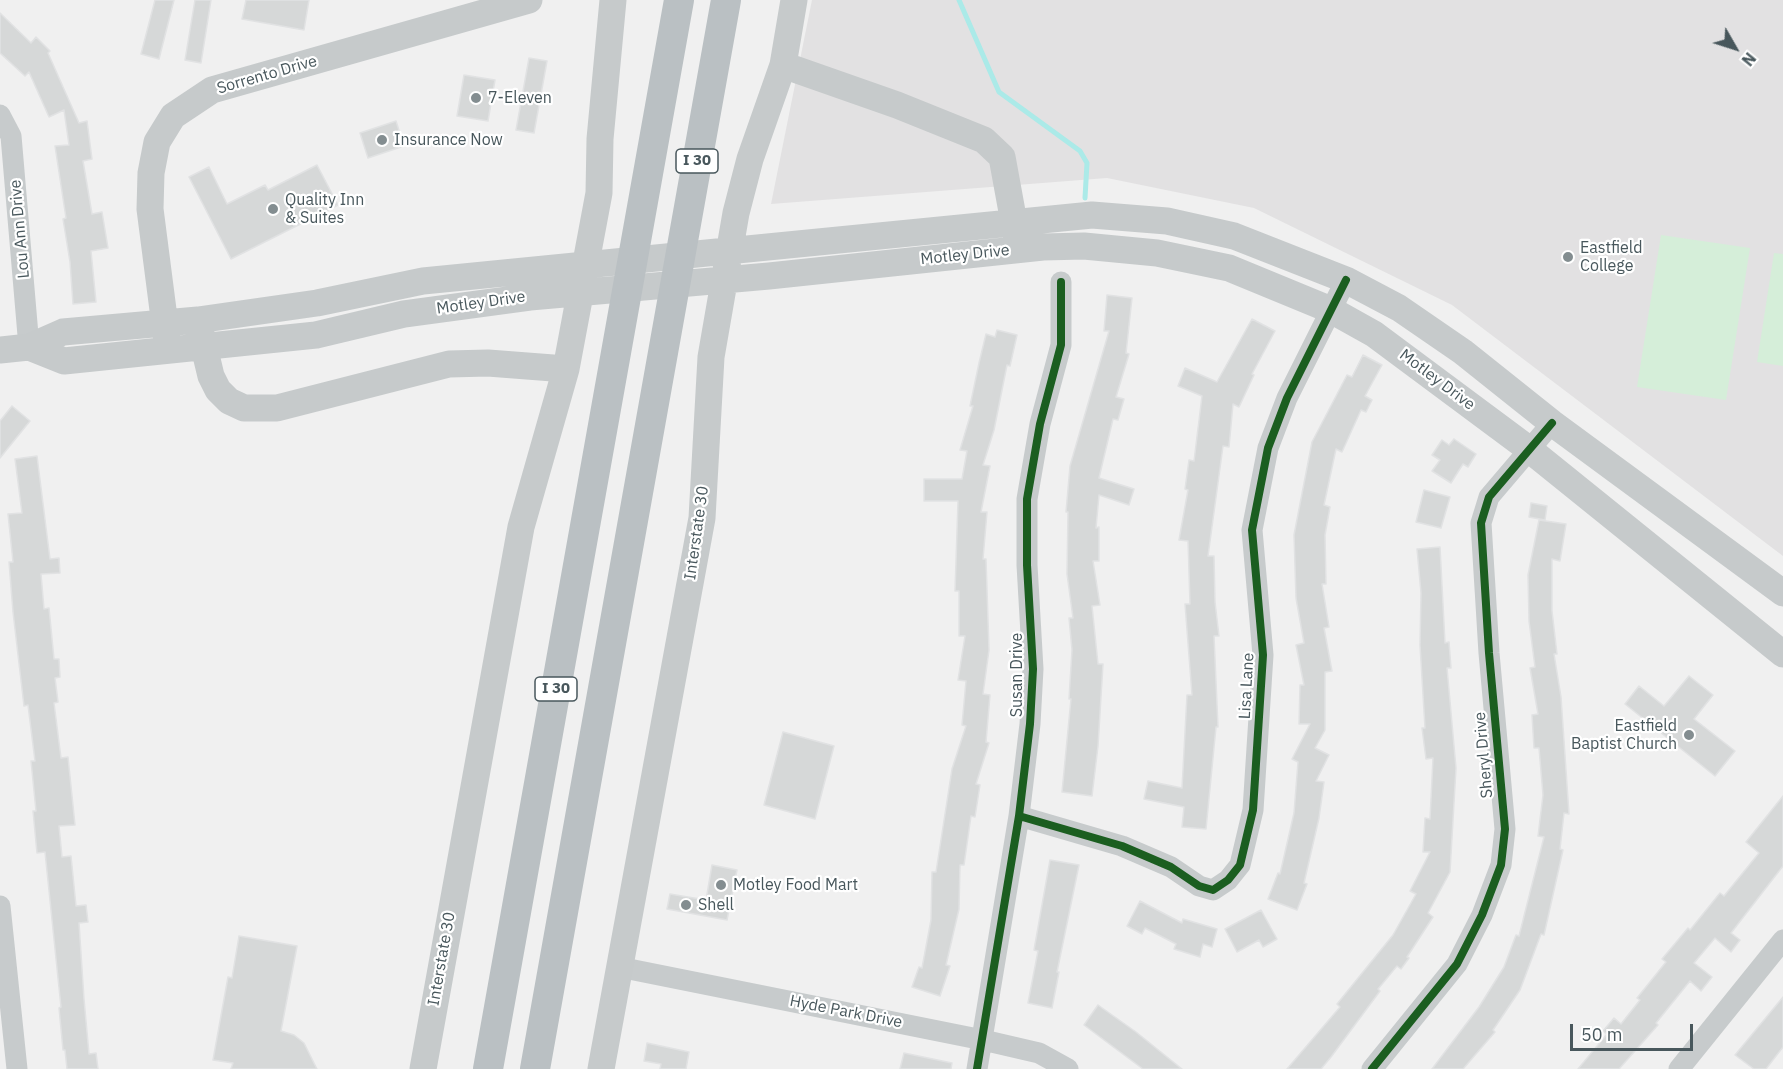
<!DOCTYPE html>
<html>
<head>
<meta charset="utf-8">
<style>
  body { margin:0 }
  #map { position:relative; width:1783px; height:1069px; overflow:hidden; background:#f0f0f0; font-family:"IBM Plex Sans",sans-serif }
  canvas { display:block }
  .north { position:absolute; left:1705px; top:18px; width:60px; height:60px; -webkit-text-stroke:4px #fff; paint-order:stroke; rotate:129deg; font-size:16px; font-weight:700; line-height:24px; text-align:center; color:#48575c }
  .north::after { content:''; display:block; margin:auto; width:21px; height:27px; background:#48575c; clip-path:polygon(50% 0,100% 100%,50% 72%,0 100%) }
  .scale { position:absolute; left:1570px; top:1024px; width:123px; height:27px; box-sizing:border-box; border:3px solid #48575c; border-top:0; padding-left:8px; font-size:18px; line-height:21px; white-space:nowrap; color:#48575c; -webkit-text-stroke:4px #fff; paint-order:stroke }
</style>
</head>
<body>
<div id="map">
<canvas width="1783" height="1069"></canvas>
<div class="north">N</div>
<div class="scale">50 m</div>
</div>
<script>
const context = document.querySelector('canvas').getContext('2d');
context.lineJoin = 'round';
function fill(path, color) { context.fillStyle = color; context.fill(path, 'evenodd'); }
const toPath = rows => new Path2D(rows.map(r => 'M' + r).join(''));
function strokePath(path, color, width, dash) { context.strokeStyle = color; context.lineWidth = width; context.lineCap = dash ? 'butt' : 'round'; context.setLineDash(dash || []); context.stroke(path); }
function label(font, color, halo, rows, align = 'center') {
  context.font = font + ' "IBM Plex Sans",sans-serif'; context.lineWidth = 4.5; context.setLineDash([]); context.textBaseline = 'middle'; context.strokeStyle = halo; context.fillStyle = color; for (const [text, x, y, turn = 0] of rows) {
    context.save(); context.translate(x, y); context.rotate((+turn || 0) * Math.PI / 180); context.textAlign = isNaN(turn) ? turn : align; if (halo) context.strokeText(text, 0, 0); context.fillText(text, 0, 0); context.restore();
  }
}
const education = toPath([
  [812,0,1783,0,1783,556,1452,305,1254,208,1107,178,771,204]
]);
const green = toPath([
  [1661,235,1750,248,1726,400,1637,387],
  [1774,253,1783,254,1783,366,1757,362]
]);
const stream = toPath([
  [959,0,999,92,1080,151,1087,163,1085,198]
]);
const building = toPath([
  [155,0,174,0,159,59,141,54,155,0],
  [195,0,211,0,201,63,185,60,195,0],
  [246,0,309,0,304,30,242,19,246,0],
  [0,13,31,43,36,37,50,51,48,53,79,123,87,121,92,159,83,161,92,214,102,212,108,248,91,251,96,302,73,304,70,262,63,219,66,218,55,146,69,145,64,110,49,117,29,72,25,76,0,53,0,13],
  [529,58,547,61,534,133,516,130,529,58],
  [464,75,495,80,488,121,457,116,464,75],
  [396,121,404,146,368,158,360,133,396,121],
  [317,165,338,205,231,259,189,177,209,167,227,204,265,185,268,190,317,165],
  [1107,295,1132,298,1126,353,1129,354,1116,397,1124,399,1118,420,1113,419,1099,478,1134,489,1129,505,1099,495,1096,528,1099,527,1099,561,1093,561,1100,605,1092,606,1098,664,1103,664,1098,746,1092,796,1062,792,1071,699,1069,699,1072,650,1069,618,1073,618,1067,574,1068,512,1066,512,1070,466,1109,331,1104,331,1107,295],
  [1252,319,1275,331,1252,374,1254,375,1239,407,1233,404,1229,447,1223,446,1208,556,1214,556,1215,602,1219,636,1214,636,1218,727,1216,727,1206,829,1182,827,1184,807,1144,799,1148,781,1182,788,1187,695,1192,695,1185,604,1190,604,1188,541,1179,540,1188,490,1185,489,1189,460,1194,461,1202,396,1178,386,1185,368,1217,382,1252,319],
  [997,330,1017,335,1010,366,1007,365,994,430,983,465,990,466,981,512,987,512,983,559,986,559,989,650,983,694,990,695,986,742,989,743,976,784,980,785,975,817,971,816,964,865,960,865,959,909,946,965,950,966,940,996,912,987,919,967,922,968,931,920,932,872,936,872,952,769,966,726,962,725,966,681,958,680,965,636,959,636,959,591,955,591,958,501,924,501,924,479,962,479,967,451,960,450,973,406,970,406,979,363,986,334,995,337,997,330],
  [1363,355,1382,365,1365,396,1372,400,1366,412,1361,410,1342,452,1336,449,1324,505,1330,507,1325,535,1326,584,1322,584,1329,627,1324,628,1332,671,1325,672,1325,730,1315,748,1329,755,1316,781,1324,782,1319,818,1304,883,1307,884,1297,910,1268,899,1278,873,1280,874,1294,813,1298,762,1292,759,1310,724,1299,724,1300,685,1304,685,1296,645,1304,643,1296,598,1294,535,1312,442,1347,375,1352,377,1363,355],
  [12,406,30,421,0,458,0,421,12,406],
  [1454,439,1476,454,1468,467,1463,464,1451,483,1432,471,1440,460,1432,455,1442,440,1449,445,1454,439],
  [37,456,50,559,59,558,60,573,41,574,44,609,49,608,54,659,59,659,60,677,55,678,58,702,54,703,61,758,68,757,75,825,59,826,62,857,71,856,76,906,86,905,88,922,79,923,84,999,89,1054,96,1053,98,1069,67,1069,65,1050,63,1050,59,1008,61,1007,45,852,37,853,33,811,36,811,31,761,35,761,28,705,24,706,13,612,9,562,13,562,8,514,22,513,15,459,37,456],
  [1424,490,1450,497,1441,528,1416,522,1424,490],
  [1531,503,1547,506,1545,520,1529,517,1531,503],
  [1539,520,1566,524,1560,561,1552,559,1552,611,1557,654,1554,654,1561,697,1569,814,1564,813,1560,849,1563,850,1544,935,1541,934,1520,990,1493,1030,1495,1032,1463,1069,1432,1069,1479,1007,1504,967,1516,935,1519,936,1544,837,1538,836,1543,795,1539,748,1534,748,1532,715,1538,714,1530,668,1535,667,1529,621,1528,575,1539,520],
  [1440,547,1445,643,1449,642,1451,668,1447,668,1456,768,1450,872,1428,913,1433,917,1407,957,1409,958,1401,969,1397,966,1378,989,1380,991,1331,1057,1321,1069,1287,1069,1340,1007,1337,1004,1393,935,1416,894,1410,891,1430,852,1423,852,1425,818,1430,819,1433,758,1426,759,1422,728,1425,728,1420,645,1421,593,1417,549,1440,547],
  [1689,676,1713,695,1694,719,1735,751,1715,776,1625,704,1639,686,1664,706,1689,676],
  [783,732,834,746,815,819,764,805,783,732],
  [1783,796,1783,866,1731,933,1740,940,1731,952,1715,938,1694,963,1712,977,1701,991,1690,981,1656,1023,1658,1025,1619,1069,1578,1069,1607,1034,1603,1031,1614,1018,1621,1024,1640,1000,1637,998,1666,962,1662,959,1688,928,1690,930,1720,893,1724,896,1759,853,1746,842,1783,796],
  [1050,860,1079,865,1057,972,1059,972,1052,1008,1028,1003,1038,951,1034,950,1050,860],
  [712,865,737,870,727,920,667,909,670,894,706,900,712,865],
  [1140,901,1182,923,1183,919,1217,929,1212,947,1203,944,1200,957,1174,949,1176,944,1145,928,1142,934,1127,926,1140,901],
  [1261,910,1277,939,1263,947,1259,940,1237,952,1225,929,1261,910],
  [239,936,297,946,281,1031,294,1035,304,1043,317,1069,231,1069,233,1063,213,1060,228,977,232,978,239,936],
  [1783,997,1783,1047,1766,1069,1754,1069,1735,1055,1783,997],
  [1098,1005,1136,1032,1182,1069,1143,1069,1084,1025,1098,1005],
  [647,1043,689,1052,686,1069,660,1069,661,1064,644,1061,647,1043],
  [904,1053,952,1063,951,1069,900,1069,904,1053]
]);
const minor = toPath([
  [0,115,11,136,29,347],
  [1019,816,1122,846,1171,867,1199,886,1213,890,1228,880,1240,865,1253,810,1263,655,1252,530,1268,448,1287,398,1346,280],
  [0,906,17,1069],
  [619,967,983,1040,1039,1053,1068,1069],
  [977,1069,1019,816,1030,724,1033,669,1027,565,1027,499,1040,424,1061,345,1061,282],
  [1372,1069,1457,964,1482,915,1501,865,1505,829,1489,653,1481,523,1489,497,1552,423],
  [1679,1069,1783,940]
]);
const major = toPath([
  [783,65,897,105,984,140,1002,157,1017,239],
  [200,330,211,376,218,390,229,401,244,408,277,408,449,364,488,363,566,369],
  [167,341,150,209,151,173,157,142,173,116,212,90,529,0],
  [29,347,64,361,316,335,404,314,530,297,769,276,1043,247,1084,246,1157,253,1229,268,1331,310,1374,334,1530,450,1783,654],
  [0,350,29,347,63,332,198,320,317,303,423,281,1092,215,1167,221,1234,236,1346,280,1399,308,1463,352,1552,423,1783,593],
  [423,1069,521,527,566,369,599,193,600,139,613,0],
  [601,1069,702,518,711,357,736,213,750,159,783,65,794,0]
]);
const highway = toPath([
  [488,1069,679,0],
  [535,1069,726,0]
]);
const cycleway = toPath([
  [1019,816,1122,846,1171,867,1199,886,1213,890,1228,880,1240,865,1253,810,1263,655,1252,530,1268,448,1287,398,1346,280],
  [977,1069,1019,816,1030,724,1033,669,1027,565,1027,499,1040,424,1061,345,1061,282],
  [1372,1069,1457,964,1482,915,1501,865,1505,829,1489,653,1481,523,1489,497,1552,423]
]);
const markers = [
  [476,98,6,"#838d90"],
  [382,140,6,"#838d90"],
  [273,209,6,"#838d90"],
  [1568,257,6,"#838d90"],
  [1689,735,6,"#838d90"],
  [721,885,6,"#838d90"],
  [686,905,6,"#838d90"]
];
const shields = [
  [697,161,42],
  [556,689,42]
];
const shieldNames = [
  ["I 30",697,161],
  ["I 30",556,689]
];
const streetNames = [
  ["Sorrento Drive",267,75,-16],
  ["Lou Ann Drive",20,229,-95],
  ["Motley Drive",965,255,-6],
  ["Motley Drive",481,303,-8],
  ["Motley Drive",1437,380,37],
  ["Interstate 30",697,533,-82],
  ["Susan Drive",1017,675,-90],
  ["Lisa Lane",1247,686,-87],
  ["Sheryl Drive",1484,755,-95],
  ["Interstate 30",442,959,-80],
  ["Hyde Park Drive",846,1012,11]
];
const poiNames = [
  ["7-Eleven",488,98],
  ["Insurance Now",394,140],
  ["Quality Inn",285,200],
  ["& Suites",285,218],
  ["Eastfield",1580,248],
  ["College",1580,266],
  ["Eastfield",1677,726,"right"],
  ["Baptist Church",1677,744,"right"],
  ["Motley Food Mart",733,885],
  ["Shell",698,905]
];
fill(education, '#e2e1e2');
fill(green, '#d5eed9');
strokePath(stream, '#abeae8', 5);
fill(building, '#d6d8d8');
strokePath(building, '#e1e2e3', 1.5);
strokePath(minor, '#c7cbcc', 21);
strokePath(major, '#c6cacb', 27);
strokePath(highway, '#bac0c3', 30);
strokePath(cycleway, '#1b5e20', 8);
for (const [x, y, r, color] of markers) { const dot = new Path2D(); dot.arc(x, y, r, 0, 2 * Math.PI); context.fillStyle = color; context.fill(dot); strokePath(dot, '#fff', 2); }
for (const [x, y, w] of shields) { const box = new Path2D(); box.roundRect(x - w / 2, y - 12, w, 24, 4.5); context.fillStyle = '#fff'; context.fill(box); strokePath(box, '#48575c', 1.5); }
label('bold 15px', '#48575c', null, shieldNames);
label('16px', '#48575c', '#fff', streetNames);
label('16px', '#48575c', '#fff', poiNames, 'left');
</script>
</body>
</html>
